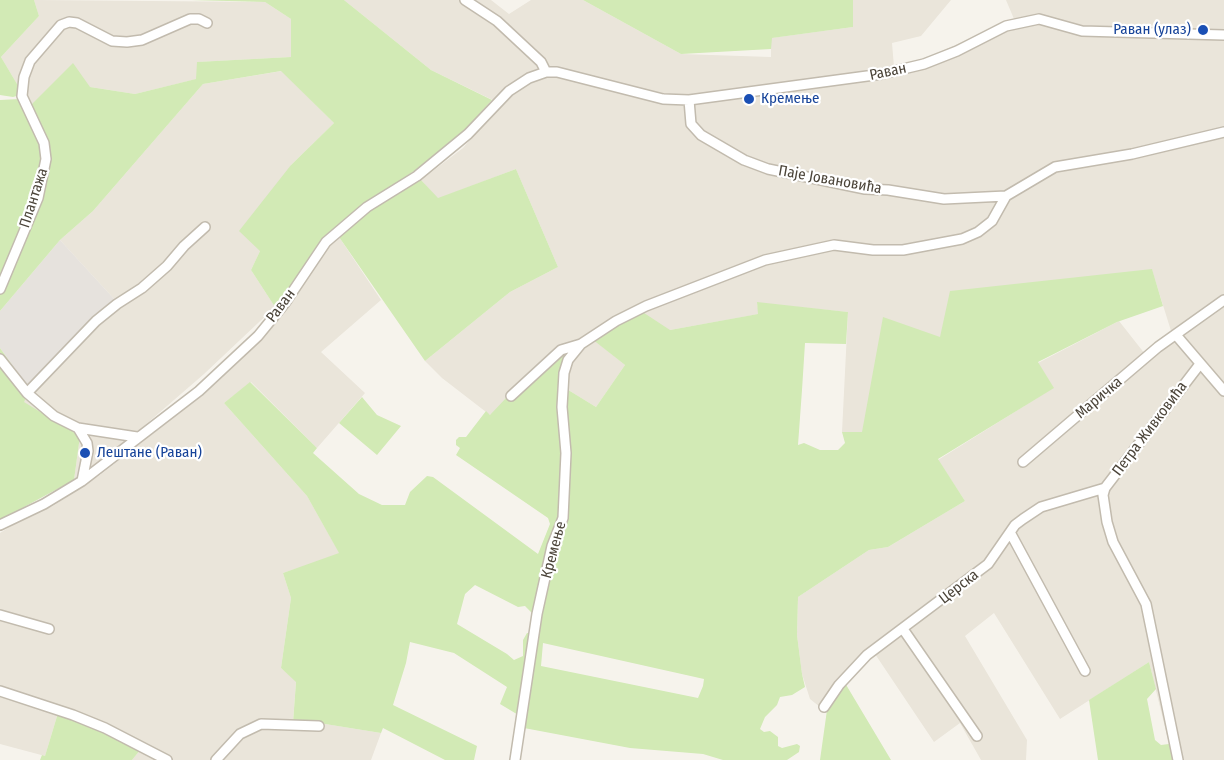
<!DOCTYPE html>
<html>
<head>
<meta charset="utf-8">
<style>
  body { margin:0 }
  canvas { display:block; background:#f6f3ec }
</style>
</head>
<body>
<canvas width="1224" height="760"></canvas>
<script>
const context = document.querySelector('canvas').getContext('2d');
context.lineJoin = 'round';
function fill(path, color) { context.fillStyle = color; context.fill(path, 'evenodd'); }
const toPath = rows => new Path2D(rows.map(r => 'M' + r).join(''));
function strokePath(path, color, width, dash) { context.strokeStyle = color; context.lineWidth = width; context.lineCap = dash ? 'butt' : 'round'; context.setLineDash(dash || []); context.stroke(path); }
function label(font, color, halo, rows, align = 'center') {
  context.font = font + ' "Fira Sans Condensed",sans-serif'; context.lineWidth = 4.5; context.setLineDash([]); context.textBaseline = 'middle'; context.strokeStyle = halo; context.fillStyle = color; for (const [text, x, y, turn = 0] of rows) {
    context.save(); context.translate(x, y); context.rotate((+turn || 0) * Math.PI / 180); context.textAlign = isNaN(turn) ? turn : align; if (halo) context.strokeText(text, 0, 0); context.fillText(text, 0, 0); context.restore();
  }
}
const residential = toPath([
  [34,0,265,2,291,19,291,57,198,62,197,79,135,94,90,87,30,106,1,57,39,16],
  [344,0,491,0,509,14,531,0,583,0,681,54,771,57,771,38,853,27,853,0,951,0,921,36,892,43,894,67,926,58,1014,19,1006,0,1224,0,1224,760,1173,760,1149,662,1060,719,994,613,965,636,1027,740,1026,760,981,760,960,723,934,742,875,654,820,707,810,699,802,674,797,635,798,597,869,550,888,547,965,501,938,460,1053,388,1038,363,1119,321,1145,354,1172,334,1152,270,941,337,862,433,842,432,848,312,757,303,759,314,670,330,593,339,625,365,596,407,565,388,490,415,442,378,425,361,510,292,558,267,516,169,437,199,421,180,463,148,501,104,431,70],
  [282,71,334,123,291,165,260,251,251,270,275,307,204,374,137,432,74,480,80,436,23,402,104,320,117,311,116,301,60,240,93,211,203,84],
  [339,237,381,300,321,352,365,393,317,448,251,382,224,403,307,496,340,554,283,573,291,598,281,668,296,681,293,722,319,723,381,733,371,760,132,760,141,749,58,713,45,756,0,744,0,533,21,520,53,506,100,475,205,393,260,341,288,305,329,246]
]);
const industrial = toPath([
  [60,240,116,301,30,390,0,348,0,311]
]);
const green = toPath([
  [0,0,34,0,39,16,1,57,20,89,20,95,13,97,0,95],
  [191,0,344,0,431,70,492,100,461,134,414,171,365,204,324,239,275,307,251,270,260,251,239,231,291,165,334,123,281,71,203,84,93,211,60,240,0,311,0,100,20,99,30,106,73,63,90,87,135,94,196,79,197,62,291,57,291,19,265,2],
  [583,0,853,0,853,27,772,38,771,49,681,54],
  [516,169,558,267,510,292,425,361,339,237,369,211,421,180,438,198],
  [1152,269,1163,306,1117,322,1038,362,1054,388,938,459,965,501,888,547,869,550,798,597,797,635,802,674,805,687,792,695,780,697,777,705,765,717,760,729,764,732,770,731,778,737,778,746,782,748,797,744,800,746,799,752,787,760,723,760,703,754,630,748,524,728,535,644,554,546,564,518,565,388,596,407,625,365,592,339,641,311,670,330,758,314,757,302,848,312,846,344,805,343,802,390,798,445,804,443,820,450,838,450,845,443,842,432,862,432,883,317,940,337,950,291],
  [543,643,704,679,703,686,698,698,541,666],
  [0,348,30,390,24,402,80,436,74,480,0,520],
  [563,351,569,356,561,517,535,613,532,613,525,606,518,607,475,585,465,594,457,624,507,654,514,660,523,656,523,640,527,633,531,633,520,716,500,704,507,687,454,653,410,642,406,663,393,705,477,746,474,760,445,760,383,728,381,733,319,723,293,723,296,682,281,668,291,598,283,573,339,553,307,496,224,403,250,382,317,448,313,453,359,494,382,505,405,505,410,492,427,476,433,477,538,554,550,524,548,518,456,455,460,448,456,445,456,440,459,437,466,437,486,411,490,415,508,396],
  [362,397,377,415,401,426,377,455,339,423],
  [1149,662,1156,689,1147,699,1155,740,1161,745,1169,744,1173,760,1098,760,1089,700],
  [845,683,891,760,820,760,827,710],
  [58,713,71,716,141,749,132,760,40,760,42,755,45,756]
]);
const minor = toPath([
  [465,0,497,21,541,62,546,72],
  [689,100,691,124,701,135,744,160,768,169,865,189,888,190,944,199,1006,196],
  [0,289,38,198,46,159,44,143,22,96,24,77,30,61,61,25,69,22,77,23,112,41,127,42,142,40,190,19,199,19,207,23],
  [1176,335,1224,391],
  [0,359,27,393,54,416,78,428,137,437],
  [27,393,96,321,117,304,142,288,167,266,184,246,205,227],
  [511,396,561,350,581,344],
  [78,428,87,443,88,451,82,481],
  [1023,462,1158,347,1224,300],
  [0,525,44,504,82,481,199,391,258,336,285,303,326,242,367,207,417,176,468,134,509,91,529,78,546,72,557,72,663,99,689,100,882,74,924,64,957,51,1006,26,1039,19,1082,31,1224,35],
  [1011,534,1085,671],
  [0,615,49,629],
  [903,629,977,736],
  [0,691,73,715,105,728,167,760],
  [824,707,839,685,867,655,988,564,1015,525,1023,519,1041,507,1105,488],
  [216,760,240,734,261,724,319,726],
  [515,760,537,614,552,546,563,518,566,453,562,407,564,373,568,360,581,344,616,321,646,306,765,260,834,245,873,250,903,250,962,239,978,232,992,221,1006,196,1055,167,1132,154,1224,132],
  [1178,760,1146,604,1113,542,1107,522,1103,495,1105,488,1200,364]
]);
const markers = [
  [1203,30,6,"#1a4fb4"],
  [749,99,6,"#1a4fb4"],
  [85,453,6,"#1a4fb4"]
];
const transitNames = [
  ["Раван (улаз)",1191,30,"right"],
  ["Кремење",761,99],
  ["Лештане (Раван)",97,453]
];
const streetNames = [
  ["Раван",888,72,-12],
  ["Паје Јовановића",830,180,10],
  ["Плантажа",34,198,-72],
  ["Раван",281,306,-53],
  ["Маричка",1099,398,-40],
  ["Петра Живковића",1150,429,-53],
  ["Кремење",554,550,-75],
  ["Церска",959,587,-38]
];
fill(residential, '#eae5da');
fill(industrial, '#e6e2dd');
fill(green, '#d2eab5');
strokePath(minor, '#c2bbae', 12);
strokePath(minor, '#fff', 9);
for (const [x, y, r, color] of markers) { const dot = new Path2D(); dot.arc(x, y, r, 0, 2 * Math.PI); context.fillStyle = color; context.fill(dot); strokePath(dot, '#fff', 2); }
label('15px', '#164399', '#fff', transitNames, 'left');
label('15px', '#4b4439', '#fff', streetNames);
</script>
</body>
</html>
